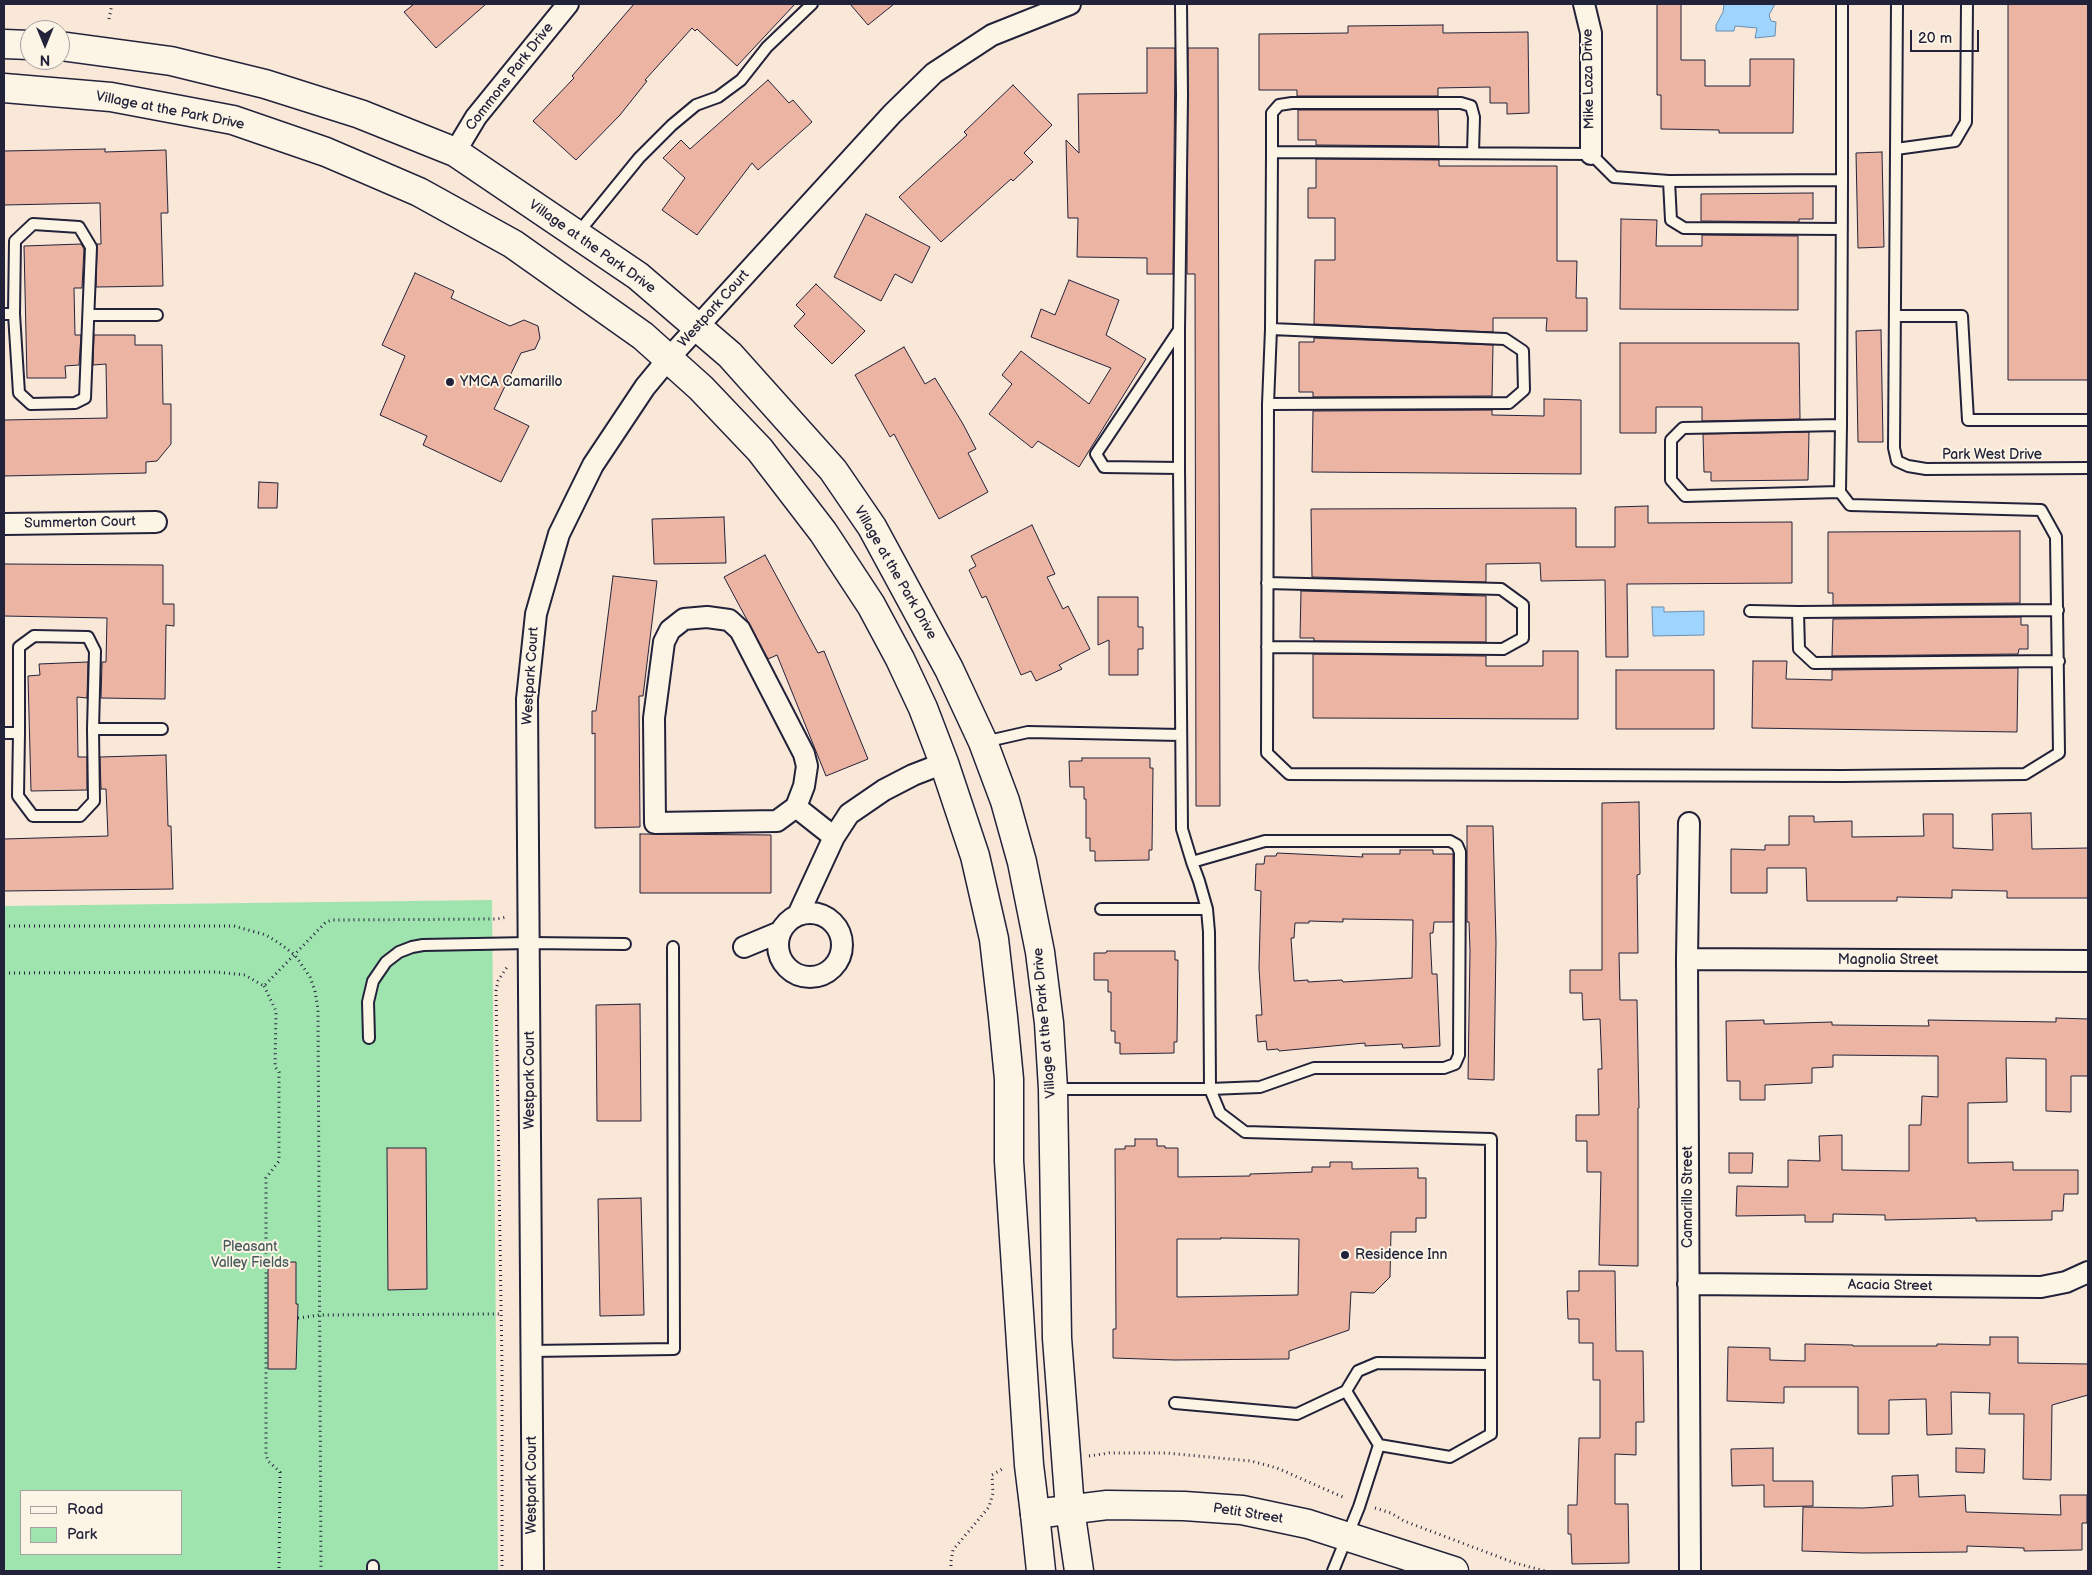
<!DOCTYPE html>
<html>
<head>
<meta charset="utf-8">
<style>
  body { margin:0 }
  #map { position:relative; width:2092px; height:1575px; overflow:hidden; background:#f9e8d8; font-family:"Balsamiq Sans",sans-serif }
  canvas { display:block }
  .frame { position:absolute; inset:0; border:5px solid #22223b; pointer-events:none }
  .legend { position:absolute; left:20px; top:1490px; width:162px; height:65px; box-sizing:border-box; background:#fcf5e5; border:1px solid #a5a1a1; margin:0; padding:6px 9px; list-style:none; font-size:15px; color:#22223b }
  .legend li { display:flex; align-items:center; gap:10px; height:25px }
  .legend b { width:25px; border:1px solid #a5a1a1 }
  .north { position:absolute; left:20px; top:20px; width:50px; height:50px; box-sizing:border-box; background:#fcf5e5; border:1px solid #a5a1a1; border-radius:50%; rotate:180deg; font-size:14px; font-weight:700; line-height:20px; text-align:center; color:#22223b }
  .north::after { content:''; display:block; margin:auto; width:18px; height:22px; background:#22223b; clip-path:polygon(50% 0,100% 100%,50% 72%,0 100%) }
  .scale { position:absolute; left:1910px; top:30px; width:69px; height:22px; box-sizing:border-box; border:2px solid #22223b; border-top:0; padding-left:6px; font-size:15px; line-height:18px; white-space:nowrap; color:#22223b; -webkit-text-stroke:4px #fcf5e5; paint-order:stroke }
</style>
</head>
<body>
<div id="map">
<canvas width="2092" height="1575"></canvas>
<div class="frame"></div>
<ul class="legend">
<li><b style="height:6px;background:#fcf5e5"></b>Road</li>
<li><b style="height:14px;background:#9fe3af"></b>Park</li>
</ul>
<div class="north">N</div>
<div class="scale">20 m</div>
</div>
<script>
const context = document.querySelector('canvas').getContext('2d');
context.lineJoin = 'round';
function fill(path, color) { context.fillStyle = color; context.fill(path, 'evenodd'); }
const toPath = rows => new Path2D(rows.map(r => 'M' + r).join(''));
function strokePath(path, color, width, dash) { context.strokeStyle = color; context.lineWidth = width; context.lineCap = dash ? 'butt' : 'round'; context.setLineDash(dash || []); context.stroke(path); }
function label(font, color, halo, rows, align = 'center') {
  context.font = font + ' "Balsamiq Sans",sans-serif'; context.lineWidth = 4; context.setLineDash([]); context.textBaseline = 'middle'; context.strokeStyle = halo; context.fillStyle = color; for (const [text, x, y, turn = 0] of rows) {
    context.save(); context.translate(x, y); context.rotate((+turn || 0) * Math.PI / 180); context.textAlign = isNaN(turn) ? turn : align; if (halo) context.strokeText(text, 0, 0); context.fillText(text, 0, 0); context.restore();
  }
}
const green = toPath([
  [492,900,498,1571,4,1571,4,906],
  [21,1491,181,1491,181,1554,21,1554]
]);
const water = toPath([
  [1724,4,1775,4,1769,15,1771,21,1776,22,1775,36,1755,38,1757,28,1735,26,1734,31,1716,31,1716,25,1723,12,1724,4],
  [1652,607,1664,607,1664,612,1704,611,1704,635,1653,636,1652,607]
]);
const building = toPath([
  [414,4,486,4,436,48,404,12,414,4],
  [634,4,795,4,737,66,697,29,695,31,692,28,645,80,647,81,620,115,576,160,533,121,574,78,572,76,634,4],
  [850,4,894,4,868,25,850,4],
  [1657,4,1681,4,1681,60,1705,60,1705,86,1750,86,1750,59,1794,59,1793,133,1719,133,1719,130,1661,129,1661,95,1657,95,1657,4],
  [2008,4,2088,4,2088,380,2008,380,2008,4],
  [1443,25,1443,33,1528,32,1529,113,1507,114,1507,103,1490,103,1490,87,1438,88,1438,96,1297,96,1297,90,1259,90,1259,34,1348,33,1348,26,1443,25],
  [1147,48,1175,48,1173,274,1147,274,1147,258,1077,257,1078,218,1068,218,1066,140,1079,153,1078,94,1147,93,1147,48],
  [1188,48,1218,48,1220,806,1196,806,1195,274,1187,274,1188,48],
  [768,80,789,103,793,100,812,122,758,170,752,163,697,235,662,210,685,178,663,158,681,140,690,149,768,80],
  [1013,85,1052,125,1024,153,1033,162,1013,181,1011,179,941,242,899,197,967,135,964,132,1013,85],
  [1298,110,1438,110,1439,146,1316,145,1316,140,1298,140,1298,110],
  [105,149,105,152,166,150,168,213,161,213,163,286,96,287,97,244,101,244,100,203,4,205,4,151,105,149],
  [1882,152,1884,247,1858,248,1856,153,1882,152],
  [1316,159,1439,160,1439,166,1557,166,1557,261,1577,261,1576,298,1587,298,1587,331,1546,331,1547,318,1493,318,1493,332,1314,324,1315,260,1335,260,1335,218,1308,218,1308,188,1316,188,1316,159],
  [1813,193,1813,219,1799,219,1799,222,1701,221,1701,194,1813,193],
  [866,214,930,247,912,283,895,274,881,301,834,277,866,214],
  [1621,219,1657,220,1656,246,1702,246,1702,235,1798,236,1798,310,1620,309,1621,219],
  [81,244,84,249,82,288,74,288,75,335,81,335,79,365,65,366,66,378,27,378,24,246,81,244],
  [415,273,454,291,451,298,510,326,524,320,538,326,540,338,535,349,521,353,494,409,529,426,501,482,423,445,427,436,380,415,405,356,382,345,415,273],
  [1069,280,1119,300,1106,335,1146,359,1079,467,1038,441,1032,448,989,414,1012,384,1002,375,1021,351,1089,404,1111,368,1031,337,1041,309,1055,315,1069,280],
  [816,284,865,331,832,364,794,326,805,314,796,305,816,284],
  [1881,330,1883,442,1858,442,1856,331,1881,330],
  [94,335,135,335,135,345,162,345,163,404,171,404,171,444,157,461,146,462,146,473,4,476,4,420,107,418,106,364,93,365,94,335],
  [1314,338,1493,345,1492,396,1313,397,1313,392,1299,392,1299,342,1314,342,1314,338],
  [1620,343,1799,343,1800,419,1702,421,1702,407,1656,407,1656,433,1620,433,1620,343],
  [904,347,925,384,935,378,963,424,976,449,968,453,988,492,939,519,894,434,890,437,855,375,904,347],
  [1544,399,1581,400,1581,474,1312,472,1313,411,1492,410,1492,415,1544,416,1544,399],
  [1809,432,1808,480,1711,481,1711,472,1704,472,1703,434,1809,432],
  [259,482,278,483,277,508,258,508,259,482],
  [1648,506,1648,523,1792,522,1792,583,1627,584,1628,657,1606,657,1605,580,1541,581,1540,563,1486,564,1486,582,1312,577,1311,509,1576,508,1576,547,1615,547,1615,507,1648,506],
  [724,517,726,563,654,564,652,519,724,517],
  [1032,525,1055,574,1047,577,1063,609,1068,606,1090,649,1059,665,1062,669,1036,681,1031,671,1021,675,986,596,982,598,969,570,976,566,971,556,1032,525],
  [2020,531,2020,603,1833,605,1833,593,1828,593,1828,532,2020,531],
  [765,555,818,653,824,651,868,759,826,776,777,655,768,659,724,577,765,555],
  [4,564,163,565,163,604,174,604,174,626,166,625,165,699,101,698,102,662,106,662,107,618,4,616,4,564],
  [613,576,657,581,643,696,639,696,640,827,595,828,595,733,592,734,592,711,596,711,613,576],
  [1301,591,1486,596,1486,642,1314,641,1314,638,1300,638,1301,591],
  [1098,597,1138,597,1138,627,1143,627,1143,649,1138,649,1138,675,1109,675,1109,640,1098,645,1098,597],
  [2021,617,2021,625,2028,625,2028,649,2019,649,2018,654,1832,656,1833,619,2021,617],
  [1543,651,1578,651,1578,719,1313,718,1313,654,1486,656,1486,666,1543,666,1543,651],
  [1753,661,1787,661,1786,679,1832,680,1832,670,2018,668,2017,732,1752,728,1753,661],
  [88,662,87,698,77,697,78,757,87,757,87,790,31,791,28,676,40,675,39,664,88,662],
  [1616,670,1714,670,1714,729,1616,729,1616,670],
  [166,755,168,826,171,826,173,889,4,891,4,839,108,836,106,789,101,789,100,757,166,755],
  [1082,758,1150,758,1150,768,1153,768,1152,850,1149,850,1149,860,1095,861,1095,851,1090,851,1090,838,1086,838,1086,799,1084,799,1084,787,1070,787,1069,761,1082,761,1082,758],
  [1639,802,1640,874,1637,875,1638,953,1619,953,1620,1000,1637,1000,1639,1108,1638,1108,1638,1266,1599,1265,1601,1172,1587,1172,1587,1141,1576,1141,1576,1115,1599,1115,1598,1069,1602,1069,1600,1019,1583,1020,1582,993,1570,993,1570,970,1602,970,1602,803,1639,802],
  [2031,813,2032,849,2088,848,2088,898,2007,898,2007,891,1952,890,1952,898,1897,897,1897,901,1807,901,1806,868,1767,868,1767,893,1731,893,1731,849,1765,850,1765,845,1789,845,1789,816,1814,816,1814,822,1852,821,1852,837,1924,836,1923,814,1953,814,1953,848,1993,850,1992,814,2031,813],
  [1467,826,1493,826,1496,942,1494,1080,1468,1079,1470,951,1469,922,1467,922,1467,826],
  [640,834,771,835,771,893,640,893,640,834],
  [1400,850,1433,850,1433,854,1453,854,1453,922,1434,922,1433,933,1430,933,1432,974,1437,974,1440,1046,1403,1048,1402,1044,1365,1046,1365,1043,1279,1051,1278,1049,1267,1050,1266,1041,1258,1042,1256,1015,1262,1015,1259,968,1261,891,1255,890,1256,864,1264,864,1265,856,1276,856,1277,853,1363,857,1362,854,1400,854,1400,850],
  [1343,919,1413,920,1412,978,1343,982,1342,980,1308,982,1308,980,1294,981,1291,938,1294,938,1295,923,1309,923,1309,921,1343,922,1343,919],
  [1107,951,1175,951,1175,960,1178,960,1177,1042,1174,1042,1174,1053,1120,1054,1120,1043,1115,1043,1115,1031,1111,1031,1111,992,1108,992,1108,980,1094,980,1094,953,1106,953,1107,951],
  [640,1004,641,1121,597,1121,596,1005,640,1004],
  [2056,1018,2088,1019,2088,1076,2071,1076,2071,1112,2046,1111,2046,1059,2006,1058,2007,1102,1968,1103,1968,1163,2013,1162,2013,1170,2078,1170,2078,1194,2064,1194,2063,1211,2052,1211,2052,1220,1976,1221,1976,1218,1885,1220,1885,1215,1833,1214,1833,1222,1805,1222,1805,1215,1736,1216,1737,1186,1788,1187,1788,1160,1820,1161,1819,1136,1842,1135,1842,1170,1909,1171,1909,1125,1921,1125,1922,1096,1938,1097,1938,1056,1833,1055,1833,1067,1812,1068,1812,1083,1765,1085,1765,1100,1740,1100,1740,1081,1727,1081,1726,1021,1764,1020,1764,1024,1832,1022,1832,1025,1929,1026,1928,1020,2056,1022,2056,1018],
  [1135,1139,1157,1139,1157,1146,1165,1146,1165,1148,1178,1148,1178,1177,1250,1176,1250,1174,1312,1172,1312,1167,1330,1167,1330,1162,1352,1162,1352,1169,1418,1168,1418,1178,1426,1178,1426,1218,1416,1218,1416,1232,1391,1232,1390,1277,1374,1293,1351,1292,1349,1330,1289,1351,1289,1359,1174,1360,1113,1358,1113,1329,1116,1329,1115,1149,1125,1149,1125,1146,1135,1146,1135,1139],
  [1221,1238,1299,1239,1298,1295,1177,1297,1177,1239,1221,1239,1221,1238],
  [387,1148,426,1148,427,1289,388,1290,387,1148],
  [1729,1153,1753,1153,1752,1173,1729,1173,1729,1153],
  [641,1198,644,1315,600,1316,598,1199,641,1198],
  [268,1262,296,1262,296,1304,298,1304,296,1369,268,1369,268,1262],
  [1579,1271,1615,1271,1616,1351,1643,1351,1644,1422,1636,1422,1636,1455,1615,1454,1615,1504,1628,1504,1629,1563,1572,1564,1571,1534,1568,1534,1568,1505,1577,1505,1579,1438,1600,1438,1600,1380,1593,1380,1593,1343,1579,1343,1579,1319,1568,1319,1567,1291,1579,1291,1579,1271],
  [1990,1337,2018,1337,2018,1363,2088,1364,2088,1395,2052,1405,2051,1480,2023,1479,2024,1414,1989,1414,1990,1393,1951,1392,1952,1434,1927,1435,1926,1399,1889,1400,1889,1434,1858,1434,1858,1387,1784,1387,1784,1403,1727,1401,1728,1347,1770,1348,1770,1360,1805,1361,1805,1344,1853,1345,1853,1346,1937,1346,1937,1344,1990,1345,1990,1337],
  [1773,1448,1773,1481,1813,1481,1813,1506,1764,1507,1764,1485,1732,1486,1731,1449,1773,1448],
  [1956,1448,1985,1449,1984,1473,1956,1472,1956,1448],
  [1918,1475,1919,1497,1965,1495,1966,1512,2061,1515,2060,1495,2087,1495,2087,1523,2082,1523,2082,1550,2024,1551,2024,1548,1967,1546,1967,1552,1863,1553,1802,1551,1803,1507,1863,1508,1893,1506,1892,1476,1918,1475]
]);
const path = toPath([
  [109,19,112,4],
  [4,926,234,926,266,935,279,943,295,955,310,977,315,991,318,1009,321,1571],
  [4,973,216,972,245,975,264,986,326,922,332,920,497,919,507,917],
  [264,986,276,1011,275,1067,279,1072,279,1161,266,1178,266,1454,268,1461,280,1472,279,1571],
  [298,1318,320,1315,500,1314],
  [1089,1456,1109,1453,1166,1453,1251,1461,1277,1468,1345,1498],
  [1375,1508,1391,1513,1404,1521,1515,1563,1545,1571],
  [502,1571,502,1366,496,991,498,981,507,967],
  [951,1571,951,1561,953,1550,989,1507,993,1493,992,1475,1004,1468]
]);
const lane = toPath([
  [1842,4,1842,180,1841,425,1840,492,1850,505,2041,510,2056,537,2059,753,2025,774,1843,776,1289,774,1267,753,1268,404,1271,329,1272,152,1591,154,1614,177,1669,181,1842,180],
  [1897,4,1894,448,1897,461,1908,466,1926,469,2088,468],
  [1896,149,1955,141,1966,122,1967,4],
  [1272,152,1272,113,1279,105,1292,103,1461,103,1471,106,1474,117,1473,153],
  [1669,181,1671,220,1684,228,1841,229],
  [33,224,79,227,91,247,85,398,75,403,31,404,19,393,14,314,15,241,33,224],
  [578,233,639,158,672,125,696,105,718,97,741,80,767,47,812,4],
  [4,314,14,314],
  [90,315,157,315],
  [1895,316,1962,316,1968,420,2088,420],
  [1179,330,1096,454,1104,467,1179,468,1179,330,1182,95,1181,4],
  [1268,404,1509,403,1524,390,1523,351,1505,339,1271,329],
  [1179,468,1182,829,1192,862,1199,881,1207,909,1209,932,1210,1089,1260,1087,1314,1068,1444,1068,1455,1064,1459,1055,1460,852,1457,845,1450,841,1265,841,1192,862],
  [1840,492,1685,496,1671,480,1671,440,1683,428,1841,425],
  [1267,583,1501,589,1523,605,1523,638,1503,649,1267,647],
  [1750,611,1798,612,1799,649,1814,663,2059,661],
  [1798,612,2058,610],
  [4,733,19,733,18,796,33,816,80,816,94,801,93,729,162,729],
  [19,733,19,647,34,636,88,637,95,651,93,729],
  [984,742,1028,732,1181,735],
  [1101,909,1207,909],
  [369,1038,368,1002,373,981,386,962,399,952,412,947,423,945,529,943,625,944],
  [1054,1089,1210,1089,1220,1113,1245,1132,1491,1139,1491,1434,1450,1457,1379,1445,1359,1507,1333,1571],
  [531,1351,674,1349,673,947],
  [1346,1391,1358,1371,1377,1363,1491,1364],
  [1175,1403,1297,1414,1346,1391,1379,1445],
  [373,1566,373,1571]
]);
const street = toPath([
  [1584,4,1591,33,1591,154],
  [455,152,476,117,568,4],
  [4,524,156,522],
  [796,807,804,786,807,766,804,754,740,630,729,620,707,617,684,619,670,630,664,642,654,718,655,823,777,821,796,807,834,837],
  [1689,823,1687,959,1690,1571],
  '778 945a32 32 0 1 1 64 0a32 32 0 1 1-64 0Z',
  [798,915,834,837,849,814,884,790,913,775,944,763],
  [744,947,780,932],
  [1687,959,2088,961],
  [1688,1284,2041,1287,2066,1282,2088,1272],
  [533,1571,527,699,536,614,559,534,593,465,645,387,669,358,892,114,934,73,992,35,1070,4]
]);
const secondary = toPath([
  [4,44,30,45],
  [60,46,171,61,265,84,360,114,455,152,638,276,730,355,833,470,872,527,949,669,983,742,1005,801,1022,862,1040,952,1049,1023,1053,1089,1057,1338,1070,1509],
  [4,88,111,97,233,120,326,152,419,192,513,244,643,336,701,388,760,450,823,532,871,605,900,659,923,708,944,763,975,856,994,939,1003,1017,1009,1079,1009,1161,1029,1465,1035,1514,1107,1505,1184,1506,1242,1510,1308,1524,1454,1571]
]);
const highway = toPath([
  [1070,1509,1079,1571],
  [1035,1514,1041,1571]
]);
const markers = [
  [450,382,5,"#22223b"],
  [1345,1255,5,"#22223b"]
];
const streetNames = [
  ["Commons Park Drive",510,77,-52],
  ["Mike Loza Drive",1589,79,-91],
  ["Village at the Park Drive",170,111,11],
  ["Village at the Park Drive",592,247,35],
  ["Westpark Court",714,309,-48],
  ["Park West Drive",1992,455],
  ["Summerton Court",80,523,-1],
  ["Village at the Park Drive",895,573,60],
  ["Westpark Court",531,676,-86],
  ["Magnolia Street",1888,960],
  ["Village at the Park Drive",1045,1023,-95],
  ["Westpark Court",530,1080,-90],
  ["Camarillo Street",1688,1197,-90],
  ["Acacia Street",1890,1286,1],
  ["Westpark Court",532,1485,-90],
  ["Petit Street",1248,1514,9]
];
const poiNames = [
  ["YMCA Camarillo",460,382],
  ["Residence Inn",1355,1255]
];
const parkNames = [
  ["Pleasant",250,1247],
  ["Valley Fields",250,1263]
];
fill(green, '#9fe3af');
fill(water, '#9ed4fd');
strokePath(water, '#6c8daf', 1);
fill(building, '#ecb4a2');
strokePath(building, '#22223b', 1);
strokePath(lane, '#22223b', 14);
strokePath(street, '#22223b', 24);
strokePath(secondary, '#22223b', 31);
strokePath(highway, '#22223b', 31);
strokePath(path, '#22223b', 3, [1, 4]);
strokePath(lane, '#fcf5e5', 10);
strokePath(street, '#fcf5e5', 20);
strokePath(secondary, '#fcf5e5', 28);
strokePath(highway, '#fcf5e5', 28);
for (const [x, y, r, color] of markers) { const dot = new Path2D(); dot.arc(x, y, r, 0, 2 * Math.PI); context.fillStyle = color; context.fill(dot); strokePath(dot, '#fcf5e5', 2); }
label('14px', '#22223b', '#fcf5e5', streetNames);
label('14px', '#22223b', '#fcf5e5', poiNames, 'left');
label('14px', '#485c5e', '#fcf5e5', parkNames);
</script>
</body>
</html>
